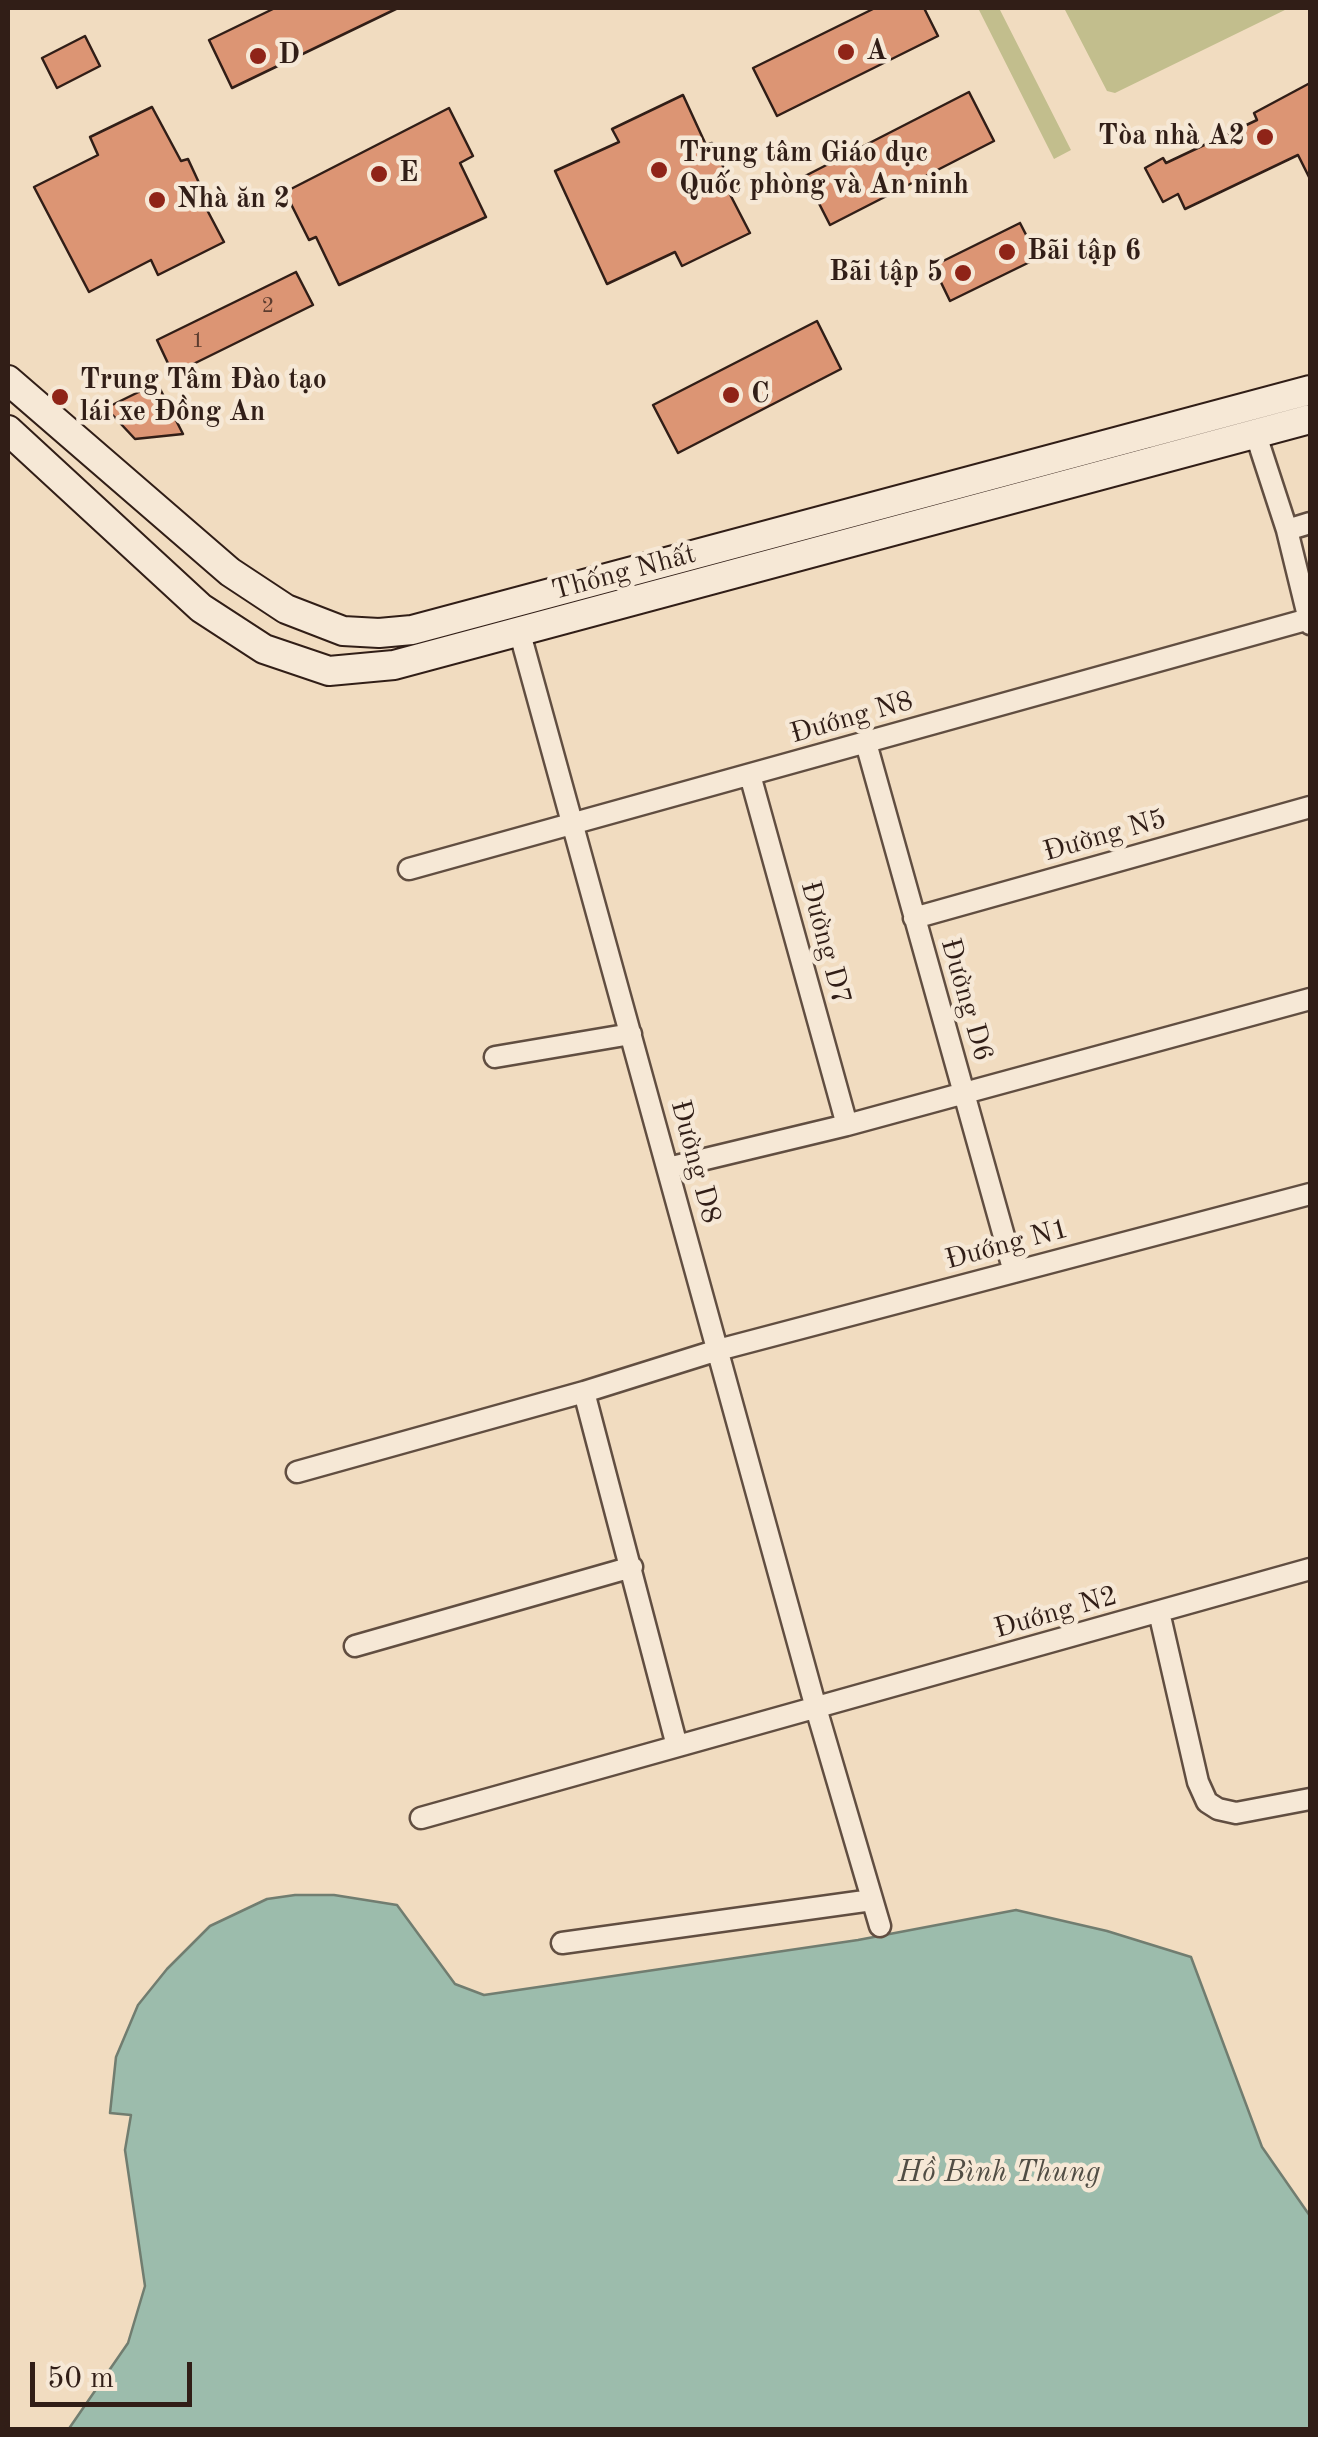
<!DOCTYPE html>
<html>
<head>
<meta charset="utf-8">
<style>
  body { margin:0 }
  #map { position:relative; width:1318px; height:2437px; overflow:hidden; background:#f1dcc0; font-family:"Old Standard TT",serif }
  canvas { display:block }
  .frame { position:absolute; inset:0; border:10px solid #311e17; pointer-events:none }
  .scale { position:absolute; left:30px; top:2362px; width:162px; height:45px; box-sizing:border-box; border:5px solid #311e17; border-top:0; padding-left:12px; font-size:30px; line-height:35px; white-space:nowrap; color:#311e17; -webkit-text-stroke:8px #f6e8d6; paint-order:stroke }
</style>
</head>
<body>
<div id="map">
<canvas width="1318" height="2437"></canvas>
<div class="frame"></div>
<div class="scale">50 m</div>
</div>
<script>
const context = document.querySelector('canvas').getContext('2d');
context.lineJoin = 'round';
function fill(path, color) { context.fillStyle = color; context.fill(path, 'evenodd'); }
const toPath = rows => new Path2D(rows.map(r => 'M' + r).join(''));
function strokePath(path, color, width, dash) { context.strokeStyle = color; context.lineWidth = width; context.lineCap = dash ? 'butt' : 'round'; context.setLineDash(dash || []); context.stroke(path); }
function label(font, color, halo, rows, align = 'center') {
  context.font = font + ' "Old Standard TT",serif'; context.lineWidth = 9; context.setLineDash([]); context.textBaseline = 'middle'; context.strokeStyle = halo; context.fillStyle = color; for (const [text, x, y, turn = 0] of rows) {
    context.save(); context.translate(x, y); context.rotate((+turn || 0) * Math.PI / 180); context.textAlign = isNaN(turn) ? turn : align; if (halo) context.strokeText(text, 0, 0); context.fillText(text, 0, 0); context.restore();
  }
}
const green = toPath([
  [978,8,999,8,1071,150,1054,159],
  [1064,8,1289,8,1115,93,1107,91]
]);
const water = toPath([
  [295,1895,334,1895,397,1905,455,1984,484,1995,858,1940,1016,1910,1107,1931,1191,1957,1262,2147,1310,2216,1310,2429,68,2430,128,2343,145,2286,125,2150,131,2115,110,2113,116,2057,138,2005,167,1969,210,1926,267,1899,295,1895]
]);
const building = toPath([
  [275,8,398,8,232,88,209,40,275,8],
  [875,8,924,8,938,36,777,116,753,68,875,8],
  [85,36,100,66,57,88,42,58,85,36],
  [1310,83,1310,179,1298,155,1185,209,1178,194,1163,202,1145,168,1163,158,1166,163,1257,120,1254,113,1310,83],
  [969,92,994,141,830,225,805,176,969,92],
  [683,95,706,145,712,143,727,175,721,177,750,233,682,266,675,252,607,284,555,171,619,142,612,129,683,95],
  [152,107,181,161,188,159,200,185,195,187,224,242,158,275,151,260,89,292,34,187,98,155,90,137,152,107],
  [449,108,473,156,460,163,486,217,339,285,316,237,309,240,285,192,449,108],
  [1020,223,1038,258,950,301,933,266,1020,223],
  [296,272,313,305,173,374,157,340,296,272],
  [817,321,841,369,678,453,653,405,817,321],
  [157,383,183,434,135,439,106,408,157,383]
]);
const minor = toPath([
  [1255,432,1287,530,1310,624],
  [1287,530,1310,523],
  [519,630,816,1708,880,1926],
  [866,743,1014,1272],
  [750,775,847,1125],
  [409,869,1309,619],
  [914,918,1310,807],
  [495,1057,631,1034],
  [668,1168,847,1125,1310,999],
  [584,1392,677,1746],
  [297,1472,584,1392,718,1350,1310,1194],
  [1159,1612,1198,1782,1207,1802,1218,1809,1236,1813,1310,1799],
  [355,1646,632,1567],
  [421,1818,1310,1569],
  [562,1943,872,1900]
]);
const secondary = toPath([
  [8,380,230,572,286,609,343,631,379,633,412,630,1310,390],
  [8,430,201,608,264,649,329,671,394,665,1310,419]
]);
const markers = [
  [846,52,10,"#8f2418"],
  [258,56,10,"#8f2418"],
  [1265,137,10,"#8f2418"],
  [659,170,10,"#8f2418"],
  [379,174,10,"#8f2418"],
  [157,200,10,"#8f2418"],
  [1007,252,10,"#8f2418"],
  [963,273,10,"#8f2418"],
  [731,395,10,"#8f2418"],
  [60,397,10,"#8f2418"]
];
const numberNames = [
  ["2",268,306],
  ["1",198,341]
];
const poiNames = [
  ["A",866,52],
  ["D",278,56],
  ["Tòa nhà A2",1245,137,"right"],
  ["Trung tâm Giáo dục",679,154],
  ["Quốc phòng và An ninh",679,186],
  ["E",399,174],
  ["Nhà ăn 2",177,200],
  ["Bãi tập 6",1027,252],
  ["Bãi tập 5",943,273,"right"],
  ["Trung Tâm Đào tạo",80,381],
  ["lái xe Đồng An",80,413],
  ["C",751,395]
];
const streetNames = [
  ["Thống Nhất",624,573,-15],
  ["Đướng N8",852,718,-16],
  ["Đường N5",1105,836,-16],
  ["Đường D7",825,943,75],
  ["Đường D6",966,1000,74],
  ["Đường D8",695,1162,75],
  ["Đướng N1",1007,1245,-15],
  ["Đướng N2",1056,1613,-16]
];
const waterNames = [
  ["Hồ Bình Thung",999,2173]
];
fill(green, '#c2be8d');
fill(water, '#9cbcac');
strokePath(water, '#717d70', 2.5);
fill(building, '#dc9574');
strokePath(building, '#311e17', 2.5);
strokePath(minor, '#614e41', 25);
strokePath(secondary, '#311e17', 32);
strokePath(minor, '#f6e8d6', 20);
strokePath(secondary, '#f6e8d6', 28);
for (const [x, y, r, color] of markers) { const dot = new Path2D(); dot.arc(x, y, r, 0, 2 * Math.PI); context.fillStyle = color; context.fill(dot); strokePath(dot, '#f6e8d6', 4); }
label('22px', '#5c3c2e', null, numberNames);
label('bold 28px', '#311e17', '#f6e8d6', poiNames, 'left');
label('28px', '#311e17', '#f6e8d6', streetNames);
label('italic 30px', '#514d44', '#f6e8d6', waterNames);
</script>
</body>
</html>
